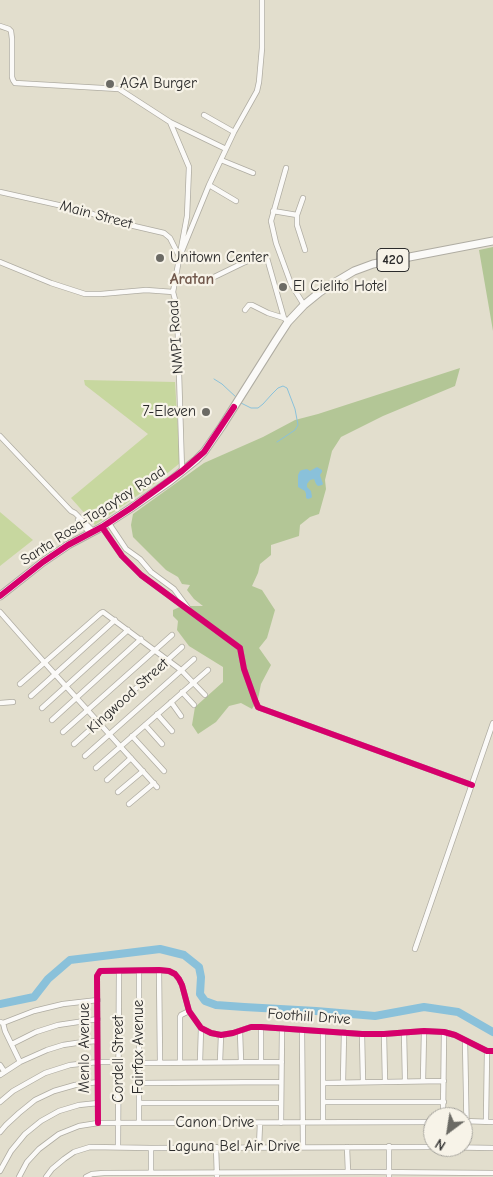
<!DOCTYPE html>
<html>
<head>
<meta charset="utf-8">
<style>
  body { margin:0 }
  #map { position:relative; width:493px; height:1177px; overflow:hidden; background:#e2decd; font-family:"Comic Neue",sans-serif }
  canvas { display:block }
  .north { position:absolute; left:423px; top:1107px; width:50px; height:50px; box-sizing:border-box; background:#f7f3e8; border:1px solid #a5a39c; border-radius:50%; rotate:211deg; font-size:14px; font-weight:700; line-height:20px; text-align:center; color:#2b2b2b }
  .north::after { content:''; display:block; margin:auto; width:18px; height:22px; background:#6b6a64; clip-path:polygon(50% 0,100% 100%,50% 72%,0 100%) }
</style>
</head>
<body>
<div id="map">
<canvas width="493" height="1177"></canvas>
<div class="north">N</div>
</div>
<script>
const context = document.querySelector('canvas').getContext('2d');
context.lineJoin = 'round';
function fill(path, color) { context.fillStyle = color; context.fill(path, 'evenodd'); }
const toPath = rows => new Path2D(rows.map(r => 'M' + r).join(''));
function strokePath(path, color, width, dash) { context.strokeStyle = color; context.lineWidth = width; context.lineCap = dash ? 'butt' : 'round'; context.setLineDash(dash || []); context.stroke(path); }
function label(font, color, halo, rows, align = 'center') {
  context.font = font + ' "Comic Neue",sans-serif'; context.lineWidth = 4.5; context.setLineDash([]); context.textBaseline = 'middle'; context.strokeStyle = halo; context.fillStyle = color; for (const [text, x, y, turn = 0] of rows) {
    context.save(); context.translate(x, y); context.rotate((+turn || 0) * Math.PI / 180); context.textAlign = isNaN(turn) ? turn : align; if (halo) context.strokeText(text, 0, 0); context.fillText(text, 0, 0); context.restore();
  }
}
const green = toPath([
  [84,380,175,382,180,463,154,484,95,525,71,498,148,434,85,385],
  [0,512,33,540,0,566]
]);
const forest = toPath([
  [493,247,493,331,479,250],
  [460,368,455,386,383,416,341,437,332,451,325,480,326,489,319,514,310,517,300,525,299,536,271,545,271,555,260,564,258,573,252,586,262,590,275,610,267,638,259,648,271,665,261,684,258,699,252,709,241,703,229,706,216,722,198,734,192,725,195,707,223,682,223,667,189,646,177,630,178,621,173,616,173,610,182,606,203,606,194,599,187,590,190,585,182,584,178,577,166,570,133,537,131,525,133,514,204,463,263,437,295,420,318,414]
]);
const water = toPath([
  [317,467,322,470,322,472,320,475,323,484,322,485,318,486,316,484,314,479,310,480,307,484,307,487,311,491,312,497,311,498,308,499,306,498,306,494,305,491,298,487,298,475,300,471,302,470,307,469,310,471]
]);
const stream = toPath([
  [214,379,222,384,237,398],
  [241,403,251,408,258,408,263,404,272,394,278,388,283,386,287,388,295,409,298,425,295,430,277,442]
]);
const river = toPath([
  [0,1004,34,997,48,979,70,960,160,949,184,955,199,967,201,977,200,994,205,1001,216,1005,244,1007,316,1011,375,1016,424,1007,458,1012,493,1032]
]);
const street = toPath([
  [0,26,9,29,11,31,12,39,12,77,13,80,15,83,119,89,170,122,226,149],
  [204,115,234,132],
  [170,122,189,167,187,216,173,292,177,307,182,471],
  [221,160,253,173],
  [286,168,271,221,276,243,291,284,304,305],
  [209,185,236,201],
  [0,192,85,211,108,220,164,233,170,238,179,256],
  [273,211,297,215,303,198],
  [297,215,297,225,305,250],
  [182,251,209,185,234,132,257,91,259,82,262,48,262,0],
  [0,262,51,283,85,294,101,294,146,290,173,292],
  [210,279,243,263,262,255,265,256,267,258,284,318,288,322],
  [245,310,249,305,252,305,268,313,284,318],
  [0,436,71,511,75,513,93,531],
  [78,520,90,533],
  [108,522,126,549,140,559,151,572,174,589,188,608],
  [102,527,122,556,141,575,240,648,244,669,255,700,258,707,260,708,472,785],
  [0,612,44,662,157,787],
  [20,684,101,613,103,612,181,670,205,695],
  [182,692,194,705],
  [31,696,115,620],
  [171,702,181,716],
  [0,703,13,702],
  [42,708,128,630],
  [157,714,172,731],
  [52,720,141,639],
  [145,725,162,744],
  [63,732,172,635],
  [132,736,164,771],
  [74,744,182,647],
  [85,756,194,659],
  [96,768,208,670],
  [107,780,131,758],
  [118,792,143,771],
  [129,804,154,783],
  [415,949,493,723],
  [159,970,160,1062],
  [139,971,139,1123],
  [0,1022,3,1023,34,1011,63,1004,98,1000],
  [3,1023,5,1031,20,1062],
  [261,1027,261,1062],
  [302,1030,303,1147],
  [240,1031,241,1062],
  [323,1031,323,1122],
  [404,1032,405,1081],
  [362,1034,363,1082],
  [384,1034,385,1082],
  [465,1040,467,1147],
  [12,1044,36,1032,58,1025,98,1019],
  [180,1062,180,1017,181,1015,189,1011],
  [200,1062,201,1028],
  [220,1062,221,1035],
  [139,1063,282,1062],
  [0,1065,4,1071],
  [0,1075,20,1062,47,1050,63,1045,83,1042,97,1041],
  [423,1081,424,1031],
  [343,1082,344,1032],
  [139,1083,281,1082],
  [324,1083,444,1081],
  [0,1102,13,1091,45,1073,70,1065,98,1062,119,1062],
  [323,1102,444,1102],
  [139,1103,281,1103],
  [443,1117,444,1032],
  [463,1121,493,1122],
  [486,1121,487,1051],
  [98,1123,97,976,100,971,159,970,169,971,175,974,179,979,182,985,189,1011,201,1028,211,1033,221,1035,233,1033,251,1027,261,1027,362,1034,384,1034,424,1031,444,1032,455,1035,487,1051,493,1051],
  [281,1123,282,1028],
  [0,1132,6,1125,19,1113,35,1100,54,1091,75,1085,98,1082],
  [118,1146,119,971],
  [389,1146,389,1177],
  [216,1147,217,1177],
  [259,1147,260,1123],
  [347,1147,348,1172],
  [435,1147,493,1148],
  [151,1148,151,1173],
  [0,1171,11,1151,25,1134,41,1121,59,1111,79,1105,98,1103],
  [19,1177,27,1162,39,1149,59,1134,79,1126,98,1123,433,1122],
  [46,1177,52,1169,64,1159,74,1152,90,1147,151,1148,433,1147],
  [86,1177,92,1174,104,1173,369,1172,493,1173]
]);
const primary = toPath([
  [0,596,43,562,68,545,102,527,131,508,170,481,196,460,204,452,222,426,275,342,288,322,304,305,320,292,332,284,354,271,373,264,493,241]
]);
const cycleway = toPath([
  [102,527,122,556,141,575,240,648,244,669,255,700,258,707,260,708,472,785],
  [0,596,43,562,68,545,102,527,131,508,182,471,204,452,234,407],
  [98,1123,97,976,100,971,159,970,169,971,175,974,179,979,182,985,189,1011,201,1028,211,1033,221,1035,233,1033,251,1027,261,1027,362,1034,384,1034,424,1031,444,1032,455,1035,487,1051,493,1051]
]);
const markers = [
  [110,84,5,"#6b6a64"],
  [160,258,5,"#6b6a64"],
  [283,287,5,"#6b6a64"],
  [206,412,5,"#6b6a64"]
];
const shields = [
  [393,260,32]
];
const shieldNames = [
  ["420",393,260]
];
const poiNames = [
  ["AGA Burger",120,84],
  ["Unitown Center",170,258],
  ["El Cielito Hotel",293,287],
  ["7-Eleven",196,412,"right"]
];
const streetNames = [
  ["Main Street",96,215,15],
  ["NMPI Road",176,337,-94],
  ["Santa Rosa-Tagaytay Road",93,516,-33],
  ["Kingwood Street",128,696,-42],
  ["Foothill Drive",309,1017,4],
  ["Fairfax Avenue",139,1047,-90],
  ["Menlo Avenue",85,1048,-90],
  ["Cordell Street",119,1059,-90],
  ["Canon Drive",215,1123],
  ["Laguna Bel Air Drive",234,1147]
];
const neighbourhoodNames = [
  ["Aratan",192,279]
];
fill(green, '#c7d79f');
fill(forest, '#b3c696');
fill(water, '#8ac1da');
strokePath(stream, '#8ac1da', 1);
strokePath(river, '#8ac1da', 8);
strokePath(street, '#afaca2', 6);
strokePath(primary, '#afaca2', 9);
strokePath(street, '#fbfaf8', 4.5);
strokePath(primary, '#fbfaf8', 7);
strokePath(cycleway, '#d6006c', 6);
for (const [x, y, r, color] of markers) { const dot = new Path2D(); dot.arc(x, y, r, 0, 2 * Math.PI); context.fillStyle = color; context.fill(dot); strokePath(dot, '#f7f3e8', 2); }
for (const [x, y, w] of shields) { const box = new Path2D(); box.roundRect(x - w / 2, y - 11.5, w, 23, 4); context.fillStyle = '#f7f3e8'; context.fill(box); strokePath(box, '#2b2b2b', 1); }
label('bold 14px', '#2b2b2b', null, shieldNames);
label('15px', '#2b2b2b', '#f7f3e8', poiNames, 'left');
label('15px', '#2b2b2b', '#f7f3e8', streetNames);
label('bold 16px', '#71584c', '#f7f3e8', neighbourhoodNames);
</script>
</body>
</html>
